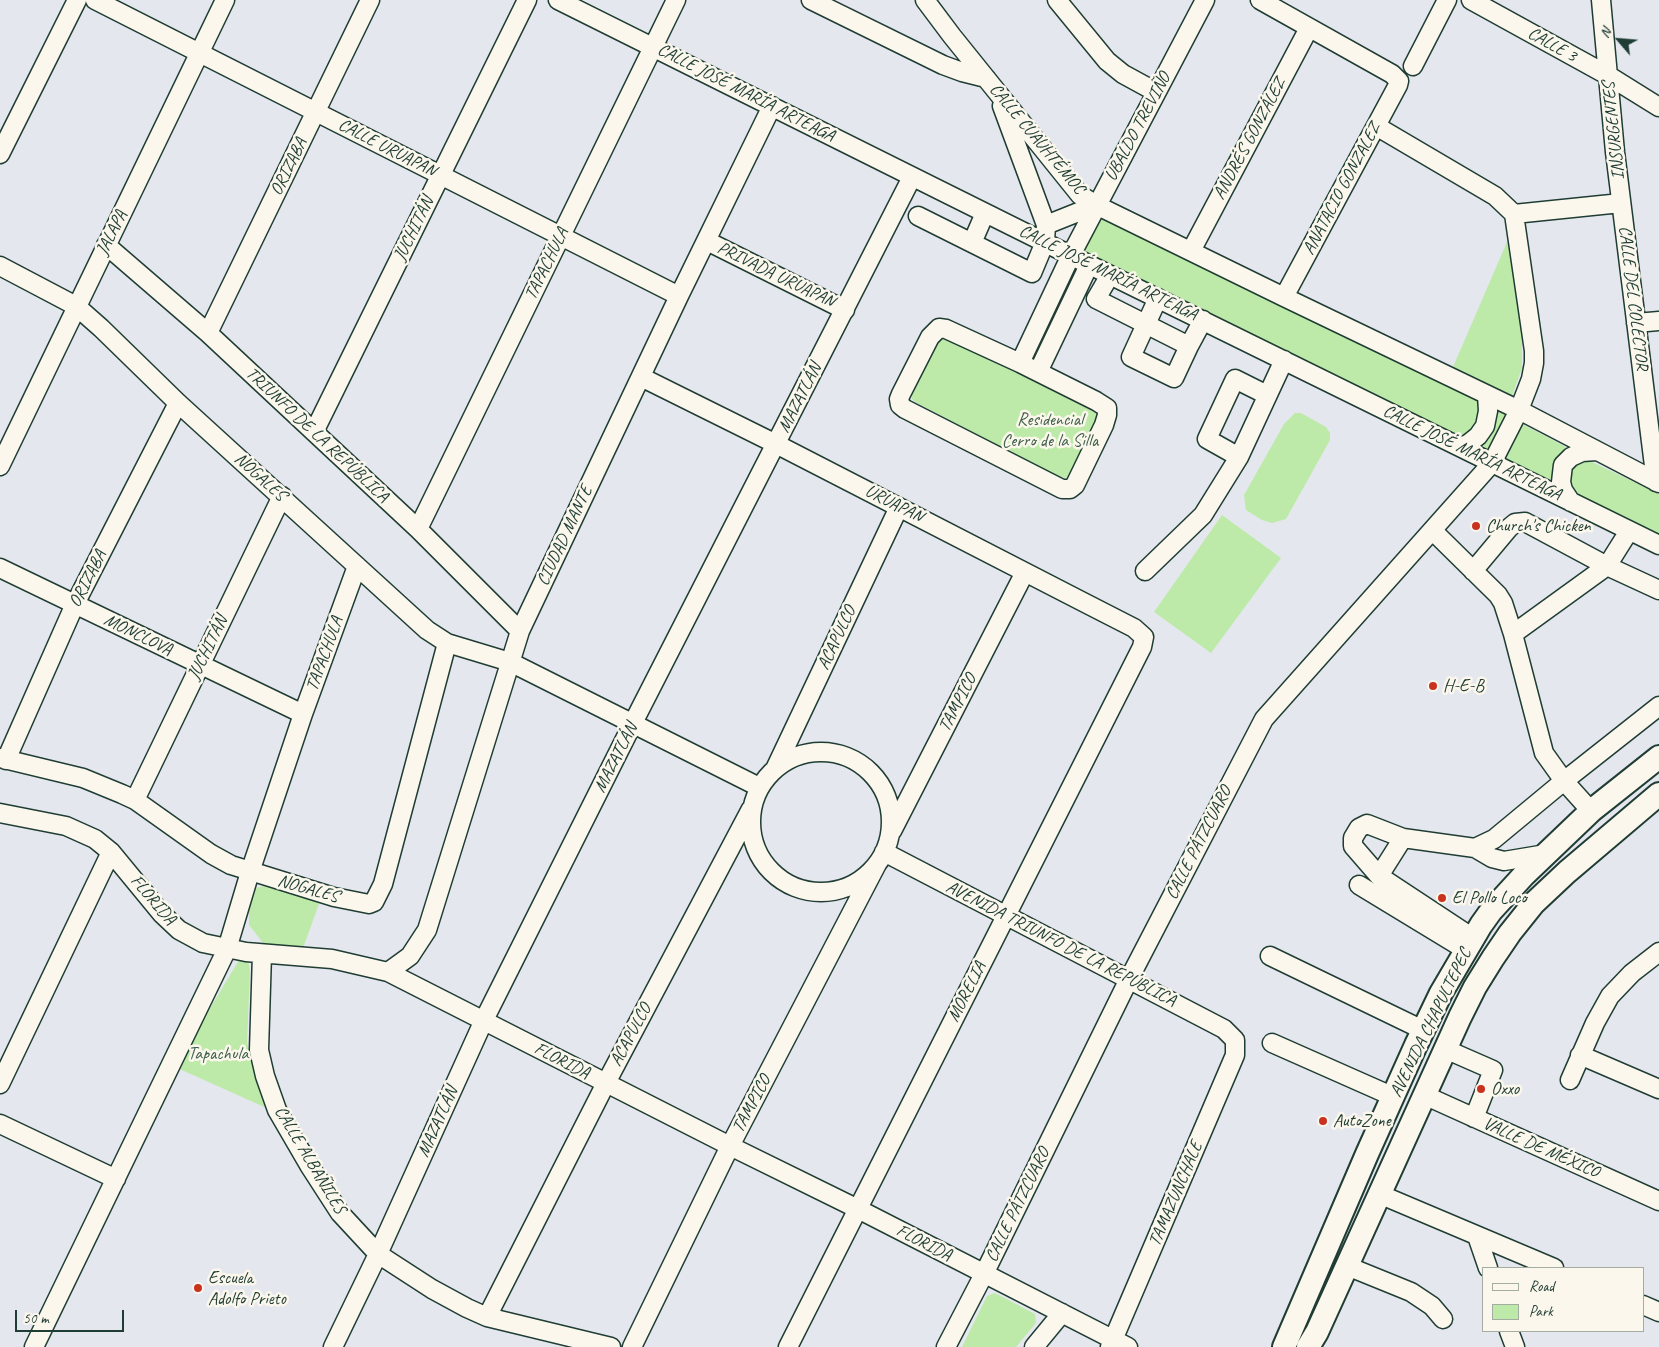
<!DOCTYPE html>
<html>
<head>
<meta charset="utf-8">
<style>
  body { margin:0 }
  #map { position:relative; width:1659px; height:1347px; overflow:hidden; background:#e5e7ee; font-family:Caveat,sans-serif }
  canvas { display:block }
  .legend { position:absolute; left:1482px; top:1267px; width:162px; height:65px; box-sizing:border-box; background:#fbf7ec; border:1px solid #a3ada2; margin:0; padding:6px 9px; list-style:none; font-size:15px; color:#1f3d34 }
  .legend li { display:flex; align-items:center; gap:10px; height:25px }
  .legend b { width:25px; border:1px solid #a3ada2 }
  .north { position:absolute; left:1594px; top:15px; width:50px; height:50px; -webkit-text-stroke:4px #fbf7ec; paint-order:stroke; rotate:297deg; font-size:14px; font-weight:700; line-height:20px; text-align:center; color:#1f3d34 }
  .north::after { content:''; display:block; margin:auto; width:18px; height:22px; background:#1f3d34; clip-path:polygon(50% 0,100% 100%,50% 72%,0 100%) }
  .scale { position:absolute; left:15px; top:1310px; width:109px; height:22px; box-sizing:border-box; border:2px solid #1f3d34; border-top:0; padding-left:6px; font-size:15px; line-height:18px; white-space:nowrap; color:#1f3d34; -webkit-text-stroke:4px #fbf7ec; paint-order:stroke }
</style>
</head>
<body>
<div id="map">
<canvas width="1659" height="1347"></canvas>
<ul class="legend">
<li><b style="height:6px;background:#fbf7ec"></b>Road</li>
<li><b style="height:14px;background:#bdeaa8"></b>Park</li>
</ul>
<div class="north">N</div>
<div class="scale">50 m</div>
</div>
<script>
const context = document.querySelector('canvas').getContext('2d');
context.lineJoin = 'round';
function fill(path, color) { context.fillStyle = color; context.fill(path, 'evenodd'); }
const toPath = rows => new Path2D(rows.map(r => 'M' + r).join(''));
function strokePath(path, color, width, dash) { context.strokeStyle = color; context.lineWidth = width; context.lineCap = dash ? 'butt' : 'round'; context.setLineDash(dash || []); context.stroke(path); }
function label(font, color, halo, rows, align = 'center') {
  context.font = font + ' Caveat,sans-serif'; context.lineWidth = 5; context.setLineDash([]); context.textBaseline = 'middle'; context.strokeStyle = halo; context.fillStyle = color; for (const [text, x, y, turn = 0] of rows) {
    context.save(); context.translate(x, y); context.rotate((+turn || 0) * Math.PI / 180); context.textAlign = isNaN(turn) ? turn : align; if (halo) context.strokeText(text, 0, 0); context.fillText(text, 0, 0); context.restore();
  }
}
const green = toPath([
  [1100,215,1465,394,1566,447,1548,484,1080,254],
  [1510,235,1522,332,1522,368,1512,396,1453,367],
  [943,337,1098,413,1098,418,1068,478,1059,477,915,402,912,399,912,395,940,338],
  [1295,413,1301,413,1326,427,1330,433,1330,440,1286,519,1272,523,1262,520,1246,510,1244,495,1284,424],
  [1588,460,1659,494,1659,538,1582,500,1570,489,1569,472,1572,467,1581,461],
  [1222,515,1281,558,1211,653,1154,612],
  [264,886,291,892,320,901,303,948,263,943,249,925,249,911,256,888],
  [246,952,250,970,247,1043,271,1110,175,1067,239,960],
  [995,1293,1035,1314,1036,1323,1016,1347,962,1347,987,1296]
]);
const minor = toPath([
  [95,0,679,296],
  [558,0,1110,275,1659,545],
  [811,0,943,65,962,72,986,78],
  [925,0,952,36,1080,195,1096,205,1284,297,1519,410,1659,483],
  [1057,0,1107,61,1123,74,1156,92],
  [1260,0,1392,74,1399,81,1398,85,1284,297],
  [1471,0,1609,76,1659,107],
  [1601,0,1615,152,1656,482],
  [1413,66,1447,0],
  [0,154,77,0],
  [1514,214,1621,203],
  [918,216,1032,273,1045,242,1046,225,1002,106],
  [1046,225,1096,205],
  [707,241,845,310],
  [972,243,985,213],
  [106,245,208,333,418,529,520,631],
  [1191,251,1309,28],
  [0,266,76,306,101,328,178,403,427,630,447,643,510,662,759,787],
  [1110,275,1096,299,1189,346,1203,320],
  [1158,298,1131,357,1174,378,1189,346],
  [1636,323,1659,321],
  [939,328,946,329,1020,363,1096,401,1107,408,1107,415,1104,425,1075,485,1070,489,1062,489,905,409,900,405,899,399,901,394,930,337,939,328],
  [208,333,370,0],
  [1020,363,1071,255,1205,0],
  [1038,372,1089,265],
  [641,377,776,444,1089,605,1134,628,1144,637,1142,647,788,1347],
  [1267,395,1235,379,1207,439,1239,457,1284,360],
  [314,432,527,0],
  [1460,447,1468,444,1478,436,1485,426,1488,411,1487,395],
  [0,466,225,0],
  [1571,502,1563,490,1561,482,1563,465,1571,457,1582,452,1596,451],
  [418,529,676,0],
  [1433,531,1498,595,1503,603,1513,634,1544,753,1564,781,1591,811],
  [0,568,303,714],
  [1145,571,1203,515,1239,457],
  [1473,571,1509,528,1515,523,1525,522,1607,566,1659,590],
  [1513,634,1607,566,1629,531],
  '751 822a70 70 0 1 1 140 0a70 70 0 1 1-140 0Z',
  [0,758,83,778,122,794,135,800,211,854,231,865,334,897,369,904,374,902,383,884,447,643],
  [6,760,75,604,178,403],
  [775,769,899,507],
  [135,800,282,496],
  [0,813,66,826,95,839,111,852,162,914,179,930,203,943,246,952,332,959,388,972,730,1146,858,1209,1128,1347],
  [892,831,1025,572],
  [1475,848,1494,839,1564,781,1659,706],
  [884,852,1224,1029,1235,1040,1235,1055,1110,1347],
  [1379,876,1403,838],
  [1359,885,1466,950],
  [1473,938,1379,876,1353,846,1353,838,1359,828,1367,824,1403,838,1475,848,1492,858,1504,861,1546,854],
  [262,954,259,1050,265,1076,277,1110,309,1165,340,1213,378,1254,432,1289,467,1308,487,1317,611,1347],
  [1270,956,1423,1030],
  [388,972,410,956,427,930,520,631,679,296,772,106],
  [1272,1043,1394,1097],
  [1445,1049,1493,1070,1474,1118],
  [1580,1055,1659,1089],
  [1570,1080,1595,1023,1610,996,1632,973,1659,952],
  [0,1084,111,852],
  [1424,1095,1659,1201],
  [0,1124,116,1179],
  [1379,1194,1554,1268],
  [1477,1236,1488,1268],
  [1347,1266,1411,1292,1432,1306,1443,1319],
  [1643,1305,1659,1312],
  [487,1317,606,1083,751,809],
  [1509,1331,1515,1347],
  [34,1347,227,949,250,872,303,714,357,566],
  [333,1347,378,1254,484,1020,633,723,912,177],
  [632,1347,730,1146,877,864],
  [946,1347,984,1274,1129,979,1264,719,1492,463,1519,410,1531,379,1534,363,1534,351,1514,214,1495,196,1376,126],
  [1034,1347,1062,1313]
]);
const major = toPath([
  [1284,1347,1367,1154,1416,1045,1441,993,1481,925,1491,911,1524,875,1591,811,1659,757],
  [1308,1347,1317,1332,1460,1017,1475,987,1493,958,1510,933,1534,903,1567,872,1659,794]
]);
const markers = [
  [1476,526,5,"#c8321e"],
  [1433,686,5,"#c8321e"],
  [1442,898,5,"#c8321e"],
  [1481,1089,5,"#c8321e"],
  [1323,1121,5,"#c8321e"],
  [198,1288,5,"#c8321e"]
];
const streetNames = [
  ["CALLE 3",1552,45,29],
  ["CALLE JOSÉ MARÍA ARTEAGA",746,93,27],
  ["UBALDO TREVIÑO",1138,127,-62],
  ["INSURGENTES",1614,131,-96],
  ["CALLE CUAUHTÉMOC",1037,139,50],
  ["ANDRÉS GONZÁLEZ",1250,139,-62],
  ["CALLE URUAPAN",387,148,27],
  ["ORIZABA",289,167,-64],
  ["ANATACIO GONZALEZ",1342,189,-62],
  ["JUCHITÁN",414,229,-64],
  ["JALAPA",112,233,-64],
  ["TAPACHULA",547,264,-64],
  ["CALLE JOSÉ MARÍA ARTEAGA",1108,273,26],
  ["PRIVADA URUAPAN",776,275,26],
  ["CALLE DEL COLECTOR",1633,298,83],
  ["MAZATLÁN",800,398,-63],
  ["TRIUNFO DE LA REPÚBLICA",317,435,43],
  ["CALLE JOSÉ MARÍA ARTEAGA",1472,453,26],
  ["NOGALES",260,477,42],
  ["URUAPAN",894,504,27],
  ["CIUDAD MANTE",565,536,-65],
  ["ORIZABA",88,579,-63],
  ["MONCLOVA",138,635,26],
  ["ACAPULCO",837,638,-65],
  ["JUCHITÁN",208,648,-64],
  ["TAPACHULA",325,654,-70],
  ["TAMPICO",958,703,-63],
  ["MAZATLÁN",616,758,-63],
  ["CALLE PÁTZCUARO",1199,843,-63],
  ["NOGALES",308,889,16],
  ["FLORIDA",153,900,49],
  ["AVENIDA TRIUNFO DE LA REPÚBLICA",1061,944,27],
  ["MORELIA",967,992,-63],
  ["AVENIDA CHAPULTEPEC",1431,1023,-64],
  ["ACAPULCO",631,1035,-62],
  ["FLORIDA",562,1061,27],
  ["TAMPICO",752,1104,-62],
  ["MAZATLÁN",438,1122,-66],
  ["VALLE DE MÉXICO",1541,1148,24],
  ["CALLE ALBAÑILES",310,1160,59],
  ["TAMAZUNCHALE",1176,1194,-67],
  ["CALLE PÁTZCUARO",1018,1205,-64],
  ["FLORIDA",924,1243,27]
];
const parkNames = [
  ["Residencial",1050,420],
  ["Cerro de la Silla",1050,441],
  ["Tapachula",218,1054]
];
const poiNames = [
  ["Church's Chicken",1486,526],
  ["H-E-B",1443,686],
  ["El Pollo Loco",1452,898],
  ["Oxxo",1491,1089],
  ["AutoZone",1333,1121],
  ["Escuela",208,1278],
  ["Adolfo Prieto",208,1299]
];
fill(green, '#bdeaa8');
strokePath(minor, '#1f3d34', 21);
strokePath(major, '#1f3d34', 26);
strokePath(minor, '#fbf7ec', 18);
strokePath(major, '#fbf7ec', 22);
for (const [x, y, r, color] of markers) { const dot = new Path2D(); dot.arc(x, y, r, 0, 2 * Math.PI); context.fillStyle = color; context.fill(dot); strokePath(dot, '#fbf7ec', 2); }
label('18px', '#1f3d34', '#fbf7ec', streetNames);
label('18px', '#3f604b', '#fbf7ec', parkNames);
label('18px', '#1f3d34', '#fbf7ec', poiNames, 'left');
</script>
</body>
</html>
